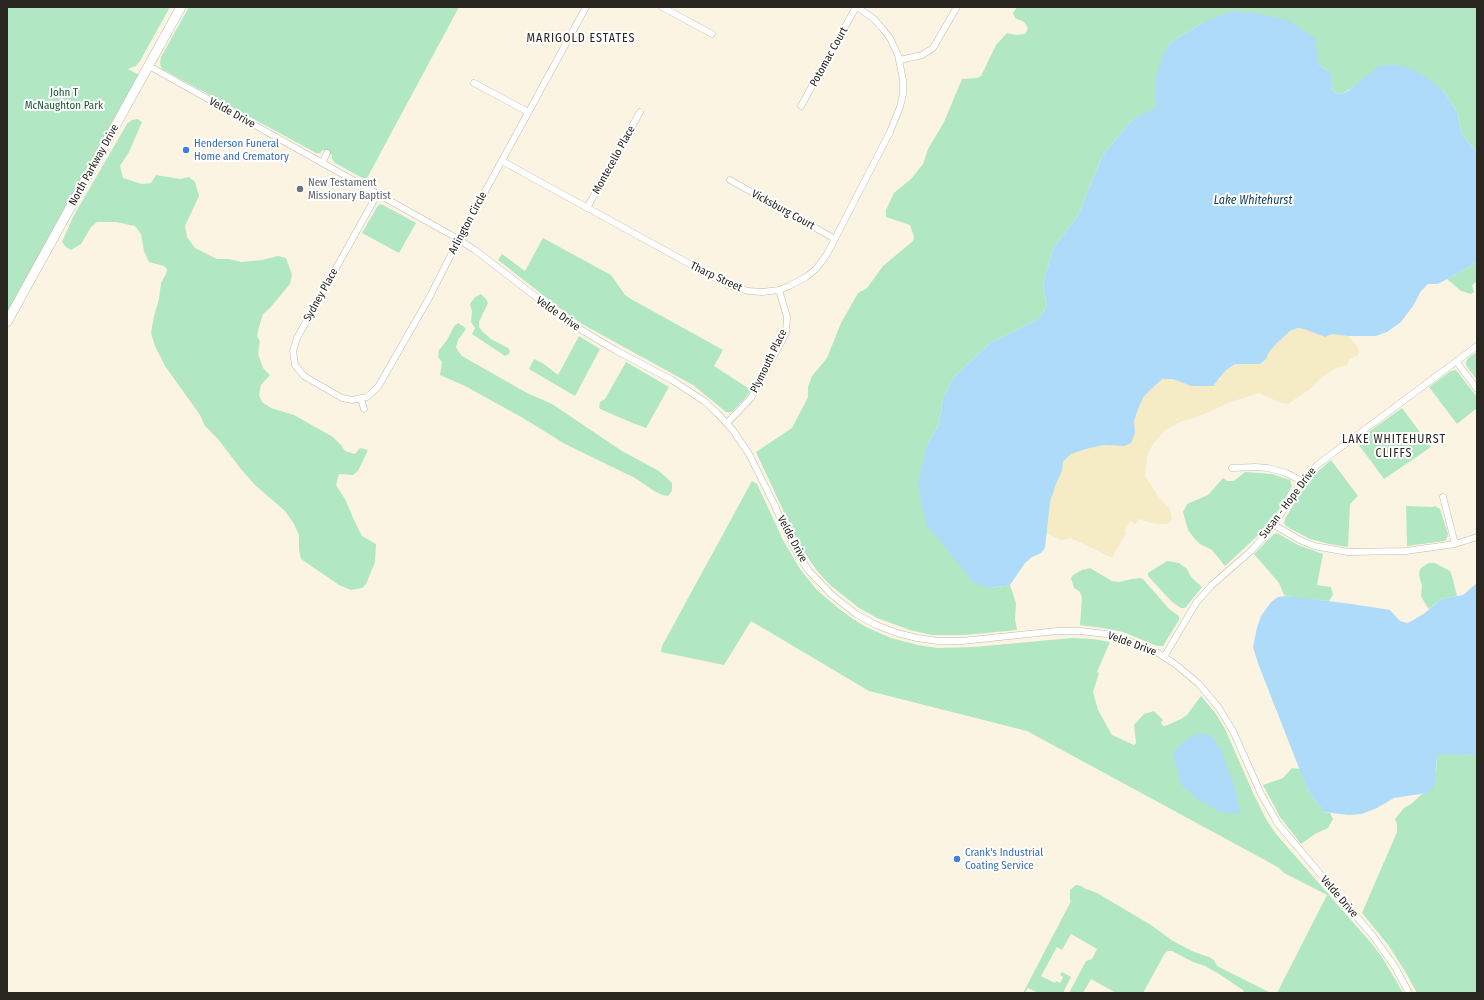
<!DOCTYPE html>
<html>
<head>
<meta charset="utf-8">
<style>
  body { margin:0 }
  #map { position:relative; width:1484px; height:1000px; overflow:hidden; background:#fbf4e2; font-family:"Fira Sans Condensed",sans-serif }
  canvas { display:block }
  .frame { position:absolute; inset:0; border:8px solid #28261f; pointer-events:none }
</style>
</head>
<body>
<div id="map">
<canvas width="1484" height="1000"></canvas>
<div class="frame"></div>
</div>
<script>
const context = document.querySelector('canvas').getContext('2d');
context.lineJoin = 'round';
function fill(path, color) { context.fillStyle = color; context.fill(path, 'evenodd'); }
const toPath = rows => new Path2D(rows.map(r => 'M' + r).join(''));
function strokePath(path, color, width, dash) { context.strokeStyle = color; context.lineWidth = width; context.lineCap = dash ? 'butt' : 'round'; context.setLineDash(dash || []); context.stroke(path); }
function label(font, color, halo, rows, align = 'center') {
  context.font = font + ' "Fira Sans Condensed",sans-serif'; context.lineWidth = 4; context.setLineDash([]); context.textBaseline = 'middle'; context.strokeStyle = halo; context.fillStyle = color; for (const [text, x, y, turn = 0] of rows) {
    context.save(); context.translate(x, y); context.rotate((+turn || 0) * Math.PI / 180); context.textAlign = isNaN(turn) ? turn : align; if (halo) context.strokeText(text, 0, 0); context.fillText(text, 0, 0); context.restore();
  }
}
const green = toPath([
  [7,7,170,7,140,61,136,66,128,69,143,77,7,321],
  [189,7,401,8,459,7,366,180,335,163,332,159,332,155,323,150,320,153,316,153,162,69,160,64,161,57],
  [1017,7,1477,7,1477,153,1462,134,1457,112,1443,90,1355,86,1342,94,1336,93,1331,88,1331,73,1319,65,1204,22,1170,43,1157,98,1156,108,1131,121,1103,155,1077,217,1054,247,1043,283,1047,307,1037,320,990,343,954,377,943,398,939,425,927,444,991,588,1010,585,1016,603,1015,619,1017,630,965,635,932,635,910,630,877,618,859,608,830,585,818,572,804,552,796,538,756,452,792,428,808,397,808,387,812,376,827,358,841,323,858,293,867,288,883,266,913,241,914,237,910,225,886,217,886,210,894,193,911,179,923,164,928,149,944,122,962,79,977,78,981,76,996,45,1007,33,1016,35,1025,34,1028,28,1024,22,1015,18,1013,13],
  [138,119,142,122,129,152,120,166,123,178,142,184,151,183,156,175,180,179,189,177,195,182,199,196,185,226,187,237,195,248,217,259,229,259,241,262,262,260,278,256,286,258,292,275,290,284,270,308,263,314,259,327,257,336,260,341,258,354,263,368,270,375,261,385,259,395,262,402,271,408,294,415,333,437,341,445,345,451,355,454,360,448,368,450,358,471,353,475,339,474,336,485,345,499,354,520,362,536,376,544,375,562,366,584,362,588,351,590,339,585,301,559,299,550,299,535,294,524,285,511,255,485,240,468,218,439,205,426,200,415,165,366,155,346,151,333,154,316,159,299,161,283,166,274,167,269,164,266,149,262,144,251,141,234,135,226,116,222,97,222,91,227,81,244,71,250,66,247,62,242,73,217,127,124,132,120],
  [380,204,383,205,416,223,399,253,362,233,377,207],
  [543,238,611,275,625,295,631,299,723,350,714,366,751,390,747,396,732,412,726,412,693,385,582,324,566,313,498,260,502,254,525,271],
  [1477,261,1477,282,1472,285,1474,292,1471,294,1461,291,1447,279,1469,267],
  [481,294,486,299,488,303,479,322,479,327,482,331,491,339,508,348,510,351,509,354,505,356,472,334,475,328,471,322,472,311,470,304,475,297],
  [458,323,463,326,466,329,458,340,456,347,458,351,462,356,527,393,552,404,622,451,659,471,672,483,672,491,668,496,662,495,654,491,635,478,565,444,523,418,465,386,440,375,442,362,438,357,439,350,447,340,454,326],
  [579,336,600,349,575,396,529,369,534,359,544,364,558,375],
  [1477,352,1477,380,1466,365,1466,362,1468,358],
  [626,362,669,387,646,428,635,424,600,409,599,407,600,402,605,399],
  [1456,370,1477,397,1477,408,1457,424,1429,387,1451,371],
  [1402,408,1431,447,1384,479,1356,441],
  [1331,460,1358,496,1350,504,1348,547,1329,544,1310,539,1291,529,1286,526,1284,523,1285,519,1302,490,1316,473],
  [1245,472,1272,474,1290,480,1292,486,1280,508,1265,529,1225,566,1212,550,1200,544,1194,538,1188,530,1183,512,1187,504,1208,495,1223,478,1227,481,1234,481],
  [752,481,757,484,783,540,800,569,817,590,838,608,853,619,866,627,891,638,918,645,938,648,974,647,1072,638,1093,639,1110,642,1097,672,1099,673,1093,692,1098,710,1112,735,1134,745,1136,743,1134,725,1144,714,1154,711,1163,720,1161,723,1163,726,1165,726,1181,719,1187,715,1201,696,1216,714,1225,729,1254,795,1266,819,1276,834,1372,944,1382,957,1403,993,1277,993,1327,895,1284,873,1279,868,1263,859,1027,731,869,691,751,621,724,665,661,652,662,646],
  [1406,506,1434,507,1435,506,1440,509,1448,534,1446,540,1444,541,1407,546],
  [1277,533,1298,545,1323,554,1317,585,1331,587,1333,595,1329,601,1296,598,1284,595,1279,583,1254,554,1274,534],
  [1167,561,1179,563,1187,569,1191,577,1202,587,1185,608,1181,608,1172,602,1148,576,1148,573],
  [1428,563,1435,563,1450,571,1452,576,1457,596,1441,599,1429,609,1426,605,1421,596,1422,586,1419,575,1420,569],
  [1090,568,1112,581,1119,582,1132,579,1140,578,1143,579,1169,609,1179,616,1179,620,1163,646,1157,646,1123,632,1103,628,1080,625,1082,598,1080,592,1074,588,1071,578,1073,575,1082,570],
  [1439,753,1477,755,1477,993,1417,993,1406,973,1389,946,1362,913,1397,832,1397,824,1395,819,1404,808,1411,804,1422,794,1427,793,1436,771,1437,758],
  [1292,768,1300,769,1308,791,1324,812,1330,813,1333,819,1328,828,1315,834,1301,844,1280,817,1263,785,1283,778],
  [1076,885,1081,886,1084,888,1097,893,1151,925,1173,941,1194,952,1209,957,1214,960,1217,966,1271,993,1244,993,1243,990,1219,974,1205,966,1193,962,1172,951,1168,951,1165,953,1143,993,1116,993,1091,979,1083,993,1069,993,1086,961,1092,959,1097,949,1071,934,1062,950,1057,947,1041,976,1055,983,1056,981,1060,983,1063,977,1060,975,1062,972,1071,977,1063,993,1038,993,1028,988,1025,993,1023,993,1071,901,1070,900,1070,890]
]);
const sand = toPath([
  [1298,328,1304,329,1325,337,1332,334,1348,336,1357,346,1359,352,1358,355,1350,359,1347,365,1336,368,1322,377,1310,389,1288,404,1281,403,1259,393,1228,403,1200,416,1180,422,1165,430,1153,444,1147,455,1145,476,1158,496,1170,509,1172,519,1168,524,1156,524,1138,519,1136,524,1130,521,1124,532,1126,533,1112,558,1071,538,1061,540,1046,533,1050,501,1056,484,1062,471,1063,463,1071,454,1086,449,1104,445,1124,446,1135,433,1134,423,1138,409,1144,396,1162,379,1173,379,1191,386,1220,379,1226,370,1235,364,1260,364,1266,359,1269,352,1276,344,1290,331]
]);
const water = toPath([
  [1233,11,1260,14,1288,20,1315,38,1319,65,1331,73,1331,88,1336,93,1342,94,1348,91,1379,66,1397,65,1412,69,1427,78,1443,90,1457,112,1462,134,1477,153,1477,261,1469,267,1438,284,1428,284,1421,291,1413,306,1401,322,1387,332,1376,336,1348,336,1332,334,1325,337,1304,329,1298,328,1290,331,1276,344,1269,352,1266,359,1260,364,1235,364,1226,370,1213,386,1191,386,1173,379,1162,379,1144,396,1138,409,1134,422,1135,433,1131,443,1124,446,1104,445,1086,449,1071,454,1063,462,1062,471,1056,484,1050,502,1045,548,1041,553,1032,557,1025,563,1010,585,991,588,975,584,926,524,918,486,927,444,939,425,943,398,954,377,990,343,1037,320,1047,307,1043,283,1054,247,1077,217,1103,155,1131,121,1156,107,1156,78,1162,57,1170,43,1204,22],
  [1477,583,1477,755,1439,754,1437,758,1434,788,1427,793,1394,798,1377,808,1362,814,1349,815,1324,812,1308,791,1259,666,1253,647,1257,628,1261,616,1271,602,1278,597,1286,596,1352,604,1390,610,1400,621,1408,623,1425,613,1441,599,1463,595],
  [1197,734,1206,734,1212,737,1221,750,1234,786,1238,800,1240,814,1221,812,1199,800,1181,785,1174,759,1175,749,1185,741]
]);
const street = toPath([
  [662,7,712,34],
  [900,60,922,55,933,48,957,7],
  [149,66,453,236,475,250,570,323,615,350,672,380,704,401,717,413,732,429,749,454,775,506,786,531,797,553,809,571,832,595,856,614,876,625,897,633,917,638,938,641,962,641,1057,631,1080,631,1106,634,1120,638,1145,647,1158,653,1175,664,1199,684,1219,708,1233,731,1261,794,1278,824,1373,936,1395,967,1409,993],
  [474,83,528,112],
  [801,106,856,7],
  [502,161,728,285,748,291,762,292,779,290,789,286,806,277,816,269,827,254,890,132,900,107,903,94,903,80,898,55,890,38,882,28,874,19,857,7],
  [322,163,327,153],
  [730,180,835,239],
  [378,193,297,338,293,351,295,365,304,376,342,398,352,400,367,397,378,387,429,298,459,239,586,7],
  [587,208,640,112],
  [1456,361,1477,389],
  [361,399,364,409],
  [727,423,751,398,786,333,787,317,779,290],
  [1232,468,1255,467,1268,468,1286,473,1302,481],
  [1443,497,1455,544],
  [1274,525,1300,540,1314,546,1348,552,1406,551,1455,544,1477,537],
  [1164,657,1196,603,1212,585,1252,550,1274,525,1298,487,1317,465,1477,346]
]);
const secondary = toPath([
  [7,322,181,7]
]);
const markers = [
  [186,150,4,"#3f7fe0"],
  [300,189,4,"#6b7280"],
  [957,859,4,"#3f7fe0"]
];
const streetNames = [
  ["Potomac Court",829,57,-61],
  ["Velde Drive",232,113,29],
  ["Montecello Place",614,160,-61],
  ["North Parkway Drive",94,165,-61],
  ["Vicksburg Court",783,210,29],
  ["Arlington Circle",468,223,-62],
  ["Tharp Street",716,277,25],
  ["Sydney Place",321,295,-61],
  ["Velde Drive",558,314,35],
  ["Plymouth Place",769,361,-64],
  ["Susan - Hope Drive",1288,503,-53],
  ["Velde Drive",792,539,62],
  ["Velde Drive",1132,644,20],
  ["Velde Drive",1339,897,49]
];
const parkNames = [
  ["John T",64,93],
  ["McNaughton Park",64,106]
];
const shopNames = [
  ["Henderson Funeral",194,144],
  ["Home and Crematory",194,157],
  ["Crank's Industrial",965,853],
  ["Coating Service",965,866]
];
const worshipNames = [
  ["New Testament",308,183],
  ["Missionary Baptist",308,196]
];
const neighbourhoodNames = [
  ["MARIGOLD ESTATES",581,39],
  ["LAKE WHITEHURST",1394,440],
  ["CLIFFS",1394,454]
];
const waterNames = [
  ["Lake Whitehurst",1253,201]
];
fill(green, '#b1e8c3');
fill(sand, '#f5ebc5');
fill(water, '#afdbfa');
strokePath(street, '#c2bbaa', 7);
strokePath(secondary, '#c2bbaa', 10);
strokePath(street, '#fff', 6);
strokePath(secondary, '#fff', 9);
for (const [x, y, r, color] of markers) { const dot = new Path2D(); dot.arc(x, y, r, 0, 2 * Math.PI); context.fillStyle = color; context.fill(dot); strokePath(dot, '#fff', 1.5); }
label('11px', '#28261f', '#fff', streetNames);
label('11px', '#195936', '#fff', parkNames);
label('11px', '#366cbe', '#fff', shopNames, 'left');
label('11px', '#5b616d', '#fff', worshipNames, 'left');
context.letterSpacing = '1px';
label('12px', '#28261f', '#fff', neighbourhoodNames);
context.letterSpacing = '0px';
label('italic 12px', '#16425c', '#fff', waterNames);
</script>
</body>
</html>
